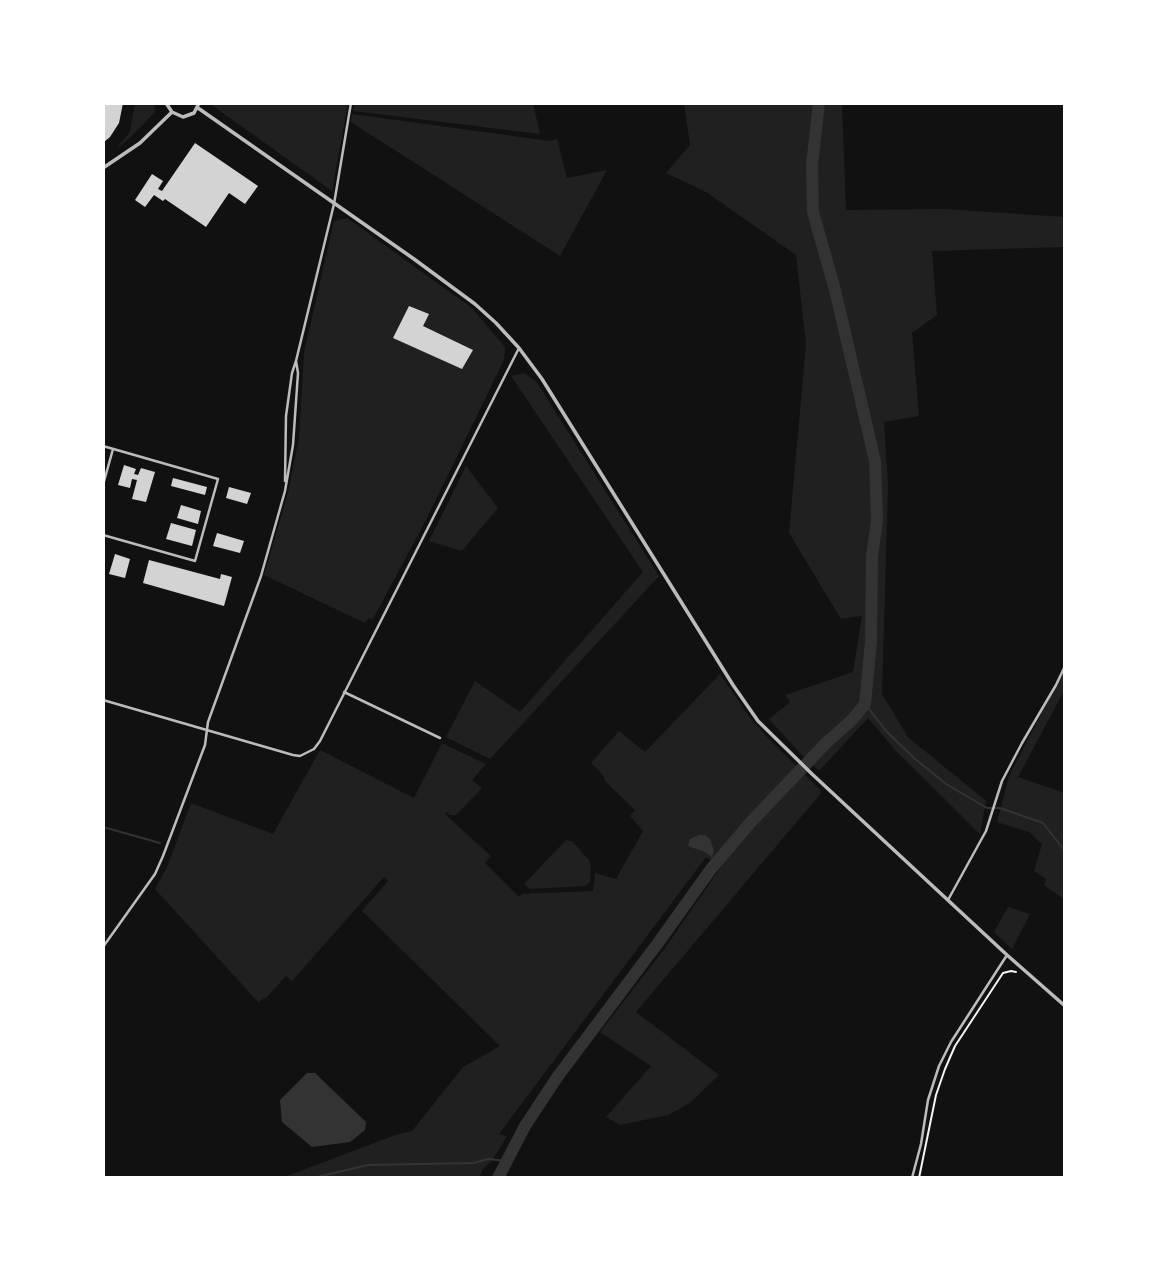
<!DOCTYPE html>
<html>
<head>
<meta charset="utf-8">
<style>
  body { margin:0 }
  #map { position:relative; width:1168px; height:1281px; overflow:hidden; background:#111; font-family:Rubik,sans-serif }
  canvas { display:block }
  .frame { position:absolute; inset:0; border:105px solid #fff; pointer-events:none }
</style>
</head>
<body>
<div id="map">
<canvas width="1168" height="1281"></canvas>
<div class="frame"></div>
</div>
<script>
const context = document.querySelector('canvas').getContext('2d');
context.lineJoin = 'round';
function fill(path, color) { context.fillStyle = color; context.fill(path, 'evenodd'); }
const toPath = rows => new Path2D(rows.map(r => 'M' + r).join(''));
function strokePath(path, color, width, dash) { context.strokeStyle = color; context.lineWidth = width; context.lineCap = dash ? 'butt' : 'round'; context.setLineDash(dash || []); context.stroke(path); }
const green = toPath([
  [135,103,154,103,155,112,130,138,116,149,130,132],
  [213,103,348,103,332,191,213,106],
  [355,103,533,103,540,134,353,111],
  [684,103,843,103,842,106,846,210,944,209,1065,217,1065,247,932,251,937,315,912,333,919,416,884,422,888,487,882,694,908,737,986,801,980,834,896,751,868,718,819,771,801,754,769,719,790,702,785,695,853,672,862,616,841,619,789,533,806,344,796,255,706,192,666,173,690,145],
  [352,114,550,141,557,139,567,178,607,170,560,256,351,122],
  [347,218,472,308,505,347,504,360,424,524,373,619,369,618,365,623,264,575,288,493,299,437,304,352,334,221],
  [524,373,536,381,659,576,490,759,446,737,475,681,520,712,643,572,511,376],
  [466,466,498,508,462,551,429,541],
  [1065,668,1065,689,1018,777,1065,793,1065,900,1044,885,1046,879,1034,871,1042,844,1029,832,997,822,1009,776],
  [720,674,750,718,767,737,822,792,636,1012,719,1075,690,1103,668,1115,620,1125,606,1117,651,1066,600,1032,665,948,721,867,706,857,499,1134,507,1136,492,1161,483,1169,479,1178,282,1178,395,1135,412,1131,463,1067,500,1046,362,911,388,881,384,877,292,981,286,976,267,997,258,1002,155,889,167,867,191,803,273,834,320,750,414,798,442,743,486,764,472,780,482,788,456,815,450,815,446,812,445,814,491,856,485,863,519,897,522,894,593,891,595,873,616,879,643,831,630,816,635,810,605,781,603,775,591,763,619,731,645,752],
  [566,840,572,841,589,860,591,868,590,882,585,886,530,889,524,884],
  [1008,907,1030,914,1012,949,994,932]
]);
const water = toPath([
  [699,835,705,835,710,839,714,851,712,857,703,851,690,847,688,845,690,839],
  [307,1073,315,1073,366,1122,365,1130,350,1142,312,1147,282,1122,280,1100]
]);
const stream = toPath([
  [865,704,887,732,914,758,946,784,987,808,1000,808,1043,823,1065,851],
  [103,827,160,843],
  [313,1178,368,1165,474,1163,488,1159,507,1161]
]);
const river = toPath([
  [498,1178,525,1126,558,1076,658,943,711,869,750,823,826,743,852,720,865,704,871,642,872,556,877,520,875,461,835,290,813,212,812,165,819,103]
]);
const building = toPath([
  [103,103,123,103,119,123,110,137,104,142],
  [195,143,258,186,245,204,229,193,206,227,165,199,163,201,154,195,145,207,135,200,152,174,163,181,158,189,162,191],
  [409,306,429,314,423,326,473,350,462,369,393,338],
  [124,465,136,469,134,474,138,475,141,468,155,472,146,502,132,499,137,480,132,479,130,488,118,485],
  [173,478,207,487,205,495,171,486],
  [229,487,251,493,247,504,226,498],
  [181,505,201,511,198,524,177,518],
  [171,523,196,530,192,546,166,539],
  [217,533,244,541,240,553,213,546],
  [115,554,130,559,125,578,109,574],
  [149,560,220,579,221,574,232,577,224,606,143,583]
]);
const path = toPath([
  [919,1178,936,1095,945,1069,955,1046,1003,973,1011,971,1016,972]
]);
const minor = toPath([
  [103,446,218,479,195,561,103,535],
  [285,481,286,416,292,373,296,361,334,204,351,103],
  [103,485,113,449],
  [344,692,440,738],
  [103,700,293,755,300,756,314,749,320,741,519,348],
  [948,900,986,831,1002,781,1022,743,1056,685,1065,666],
  [103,947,155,874,163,856,205,745,208,722,261,576,285,491,293,445,298,373,296,361],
  [912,1178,921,1144,928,1100,939,1066,951,1042,1007,955]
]);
const tertiary = toPath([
  [166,103,172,112,183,117,194,113,199,103],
  [198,108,414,259,475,304,496,323,519,348,542,379,733,685,758,721,812,774,1007,955,1065,1006],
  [103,168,140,143,172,112]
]);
fill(green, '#202020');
fill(water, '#333');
strokePath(stream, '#333', 2);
strokePath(river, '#333', 12);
fill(building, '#d3d3d3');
strokePath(path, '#f5f5f5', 2);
strokePath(minor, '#bcbcbc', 2.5);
strokePath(tertiary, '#bcbcbc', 3.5);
</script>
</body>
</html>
